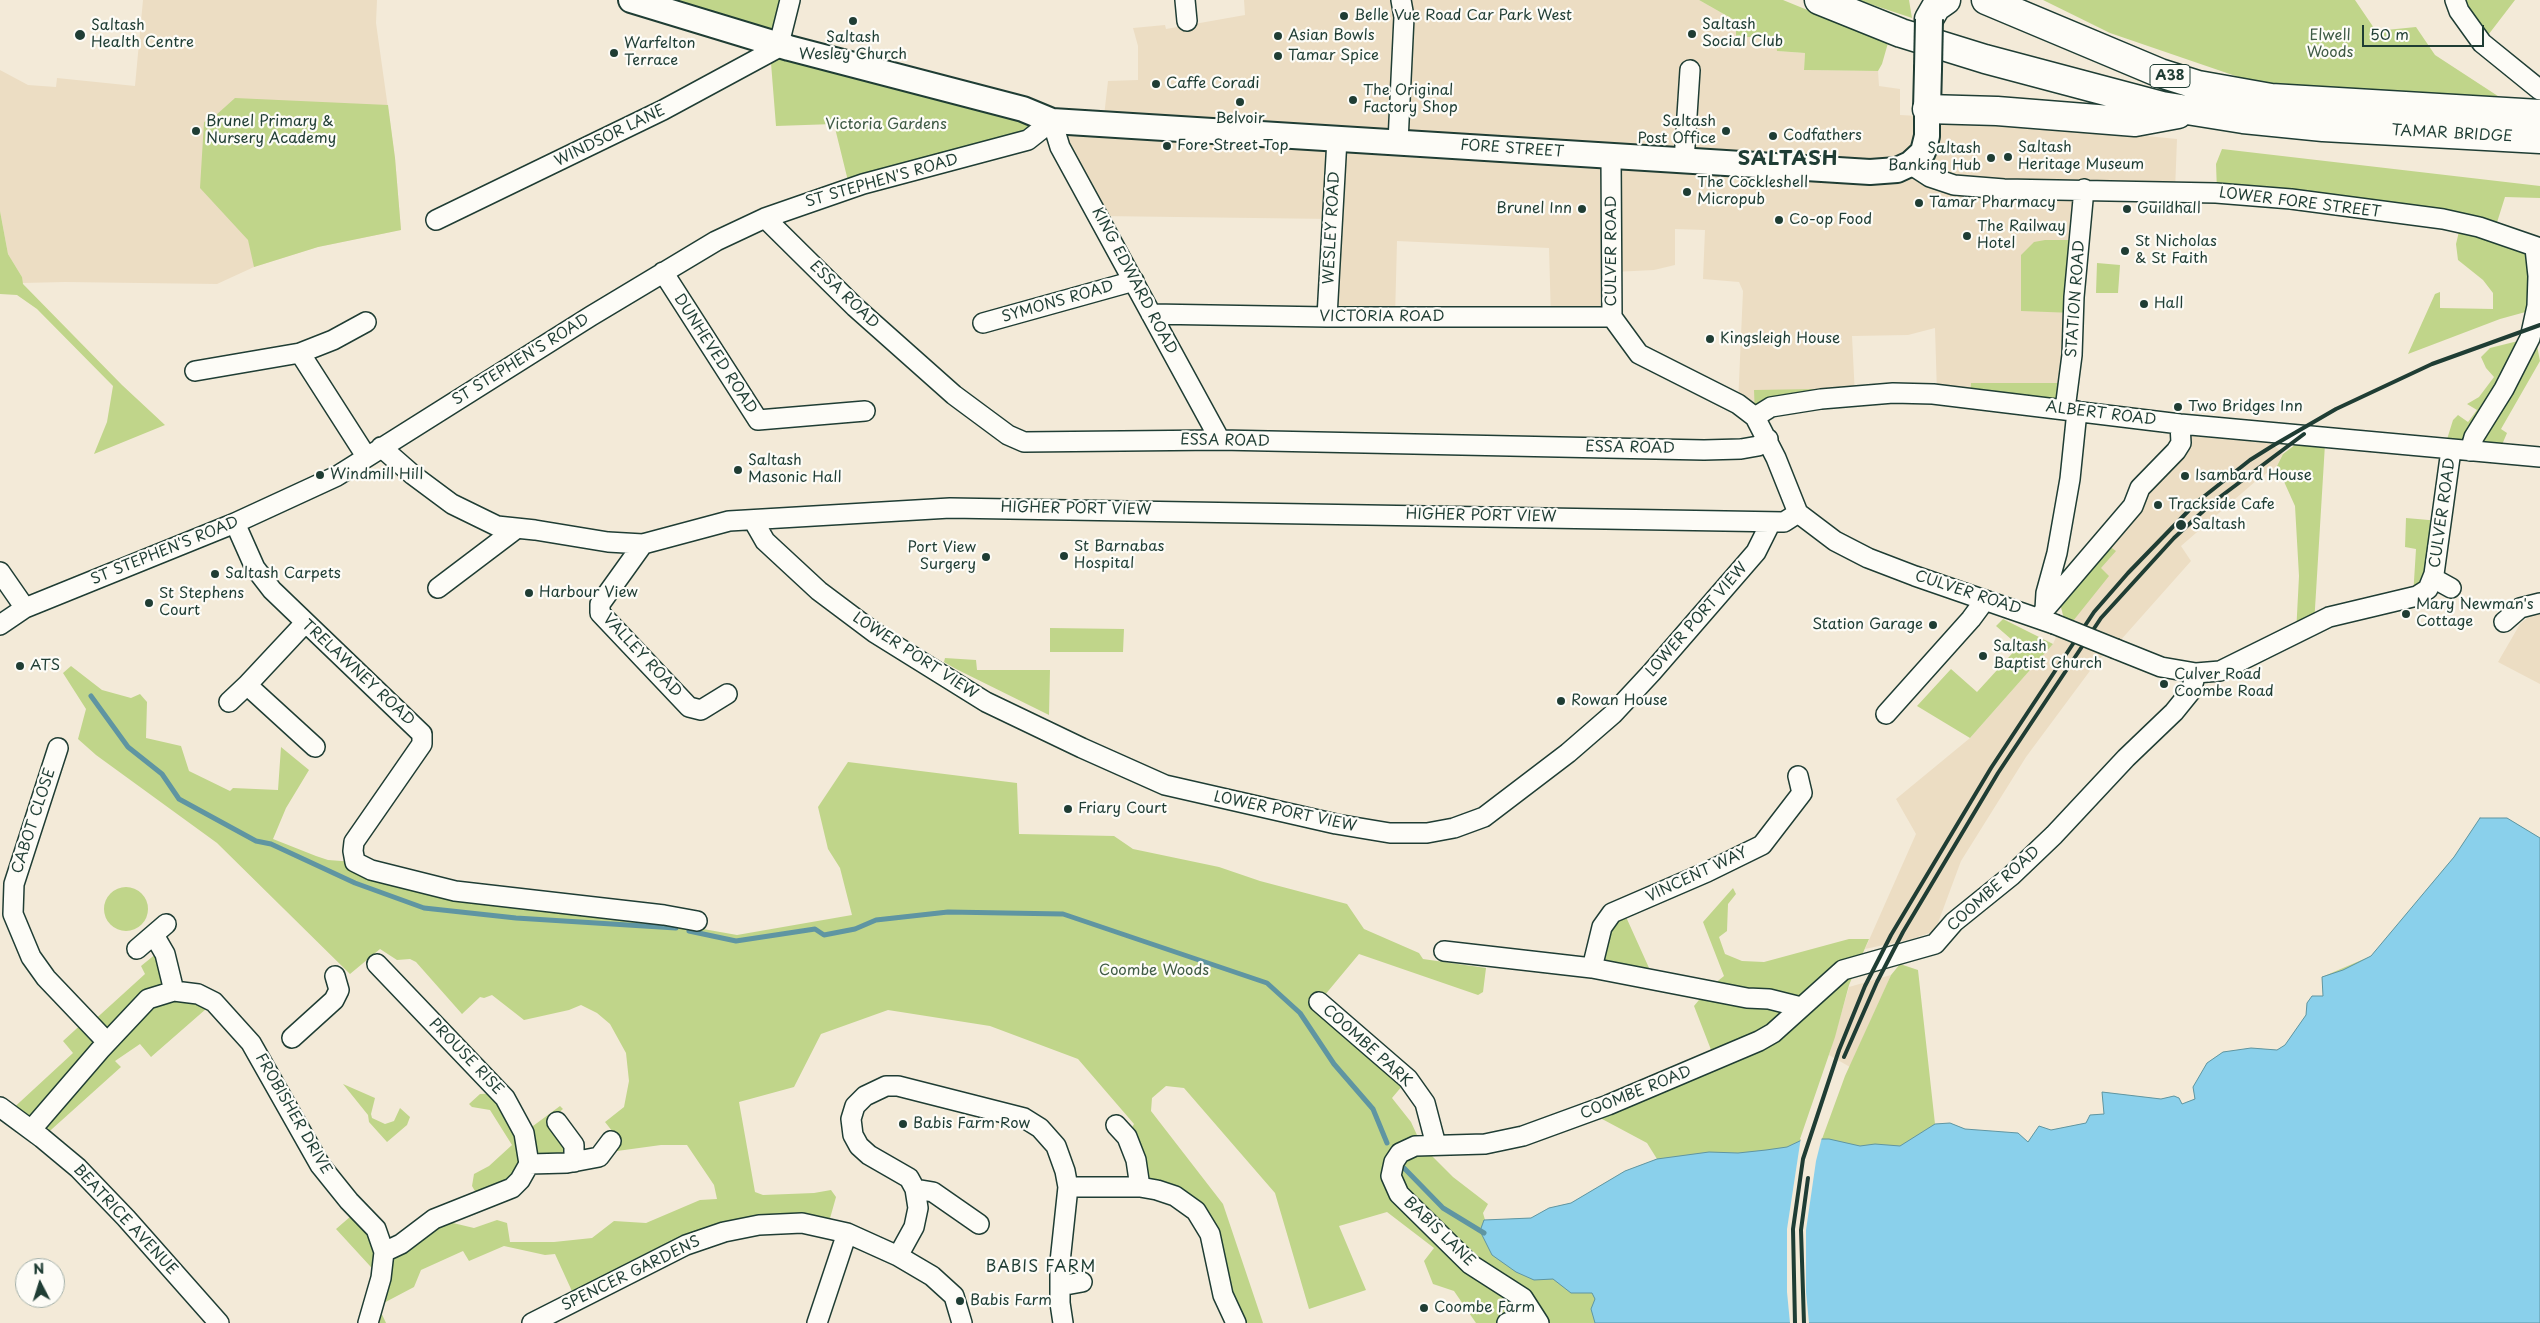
<!DOCTYPE html>
<html>
<head>
<meta charset="utf-8">
<style>
  body { margin:0 }
  #map { position:relative; width:2540px; height:1323px; overflow:hidden; background:#f3ead8; font-family:"Playpen Sans",sans-serif }
  canvas { display:block }
  .north { position:absolute; left:15px; top:1258px; width:50px; height:50px; box-sizing:border-box; background:#fdfcf7; border:1px solid #a4b0a9; border-radius:50%; rotate:355deg; font-size:14px; font-weight:700; line-height:20px; text-align:center; color:#1f3d34 }
  .north::after { content:''; display:block; margin:auto; width:18px; height:22px; background:#1f3d34; clip-path:polygon(50% 0,100% 100%,50% 72%,0 100%) }
  .scale { position:absolute; left:2362px; top:25px; width:122px; height:22px; box-sizing:border-box; border:2px solid #1f3d34; border-top:0; padding-left:6px; font-size:15px; line-height:18px; white-space:nowrap; color:#1f3d34; -webkit-text-stroke:4px #fdfcf7; paint-order:stroke }
</style>
</head>
<body>
<div id="map">
<canvas width="2540" height="1323"></canvas>
<div class="north">N</div>
<div class="scale">50 m</div>
</div>
<script>
const context = document.querySelector('canvas').getContext('2d');
context.lineJoin = 'round';
function fill(path, color) { context.fillStyle = color; context.fill(path, 'evenodd'); }
const toPath = rows => new Path2D(rows.map(r => 'M' + r).join(''));
function strokePath(path, color, width, dash) { context.strokeStyle = color; context.lineWidth = width; context.lineCap = dash ? 'butt' : 'round'; context.setLineDash(dash || []); context.stroke(path); }
function label(font, color, halo, rows, align = 'center') {
  context.font = font + ' "Playpen Sans",sans-serif'; context.lineWidth = 4.5; context.setLineDash([]); context.textBaseline = 'middle'; context.strokeStyle = halo; context.fillStyle = color; for (const [text, x, y, turn = 0] of rows) {
    context.save(); context.translate(x, y); context.rotate((+turn || 0) * Math.PI / 180); context.textAlign = isNaN(turn) ? turn : align; if (halo) context.strokeText(text, 0, 0); context.fillText(text, 0, 0); context.restore();
  }
}
const built = toPath([
  [143,0,377,0,376,23,395,158,401,230,318,247,254,267,217,284,65,282,22,283,22,277,8,254,0,211,0,70,28,85,56,87,57,78,135,86],
  [1244,0,1699,0,1736,21,1736,37,1775,37,1777,51,1805,53,1804,70,1878,71,1879,86,1900,89,1900,115,1971,119,2177,139,2175,191,2084,190,2069,383,1972,383,1970,397,1937,394,1935,328,1908,335,1852,336,1855,396,1771,407,1738,404,1743,291,1739,282,1703,279,1705,230,1675,229,1675,265,1654,270,1613,272,1612,317,1551,319,1549,248,1397,241,1395,318,1327,317,1332,219,1100,216,1052,121,1103,125,1108,81,1138,80,1138,46,1133,28,1165,25,1166,29,1245,15],
  [2190,433,2269,440,2283,454,2277,466,2257,480,2181,546,2191,561,2119,642,2098,660,2026,757,1961,861,1935,931,1912,939,1865,949,1916,834,1896,799,1970,738,2053,644,2064,619,2059,599],
  [2540,607,2540,684,2498,662,2520,624],
  [1891,975,1850,1067,1829,1055,1849,987]
]);
const green = toPath([
  [631,0,790,0,779,44],
  [1699,0,1783,0,1888,43,1882,64,1878,71,1804,70,1805,53,1777,51,1775,37,1736,37,1736,21],
  [1858,0,1909,0,1912,18],
  [2043,0,2355,0,2376,31,2416,27,2435,55,2504,100,2256,83,2110,33],
  [2456,0,2515,0,2482,43],
  [785,46,1052,121,1028,140,850,189,834,124,776,126,771,63],
  [235,98,388,105,395,158,401,230,318,247,254,267,248,240,200,188,204,122,215,116],
  [2222,149,2540,186,2540,198,2505,197,2494,232,2535,248,2540,308,2500,319,2408,354,2435,294,2440,292,2440,308,2493,309,2493,293,2483,280,2458,260,2456,244,2461,223,2217,191,2216,164],
  [0,211,8,254,22,277,23,284,122,385,165,425,94,454,107,422,113,386,37,309,17,295,0,294],
  [2045,240,2080,240,2074,313,2021,311,2021,255,2034,242],
  [2097,263,2120,265,2118,293,2096,293],
  [2533,325,2540,361,2501,429,2507,433,2498,454,2444,449,2453,420,2458,415,2468,422,2477,410,2467,404,2479,397,2494,377,2486,368,2481,357,2490,348,2530,338],
  [1971,383,2069,383,2065,409,1970,397],
  [1816,389,1817,399,1755,417,1754,390],
  [2300,441,2325,444,2314,625,2296,634,2299,576,2295,506,2277,466,2283,454],
  [2406,518,2440,521,2434,574,2413,597,2416,549,2405,547],
  [2106,544,2116,551,2101,568,2109,576,2073,621,2064,619,2059,599],
  [2003,619,2053,644,1970,738,1917,706,1951,669,1977,692,2019,646,1996,626],
  [1050,628,1124,629,1123,652,1050,652],
  [945,658,976,660,977,670,1050,670,1049,715,956,669,944,662],
  [71,666,102,690,131,698,140,694,147,702,146,738,181,746,189,771,230,791,233,788,278,790,281,747,309,770,286,808,273,839,316,856,328,860,355,862,371,870,737,935,852,915,840,868,828,849,818,807,848,762,1017,783,1019,834,1114,836,1133,849,1219,867,1260,881,1347,904,1364,929,1419,953,1423,959,1486,968,1483,992,1478,995,1359,954,1319,1002,1408,1079,1392,1098,1411,1122,1422,1146,1453,1177,1488,1204,1483,1213,1485,1220,1531,1218,1549,1208,1571,1203,1625,1171,1657,1159,1647,1143,1589,1112,1715,1060,1694,1006,1708,989,1724,976,1703,922,1733,888,1736,894,1728,904,1727,931,1719,937,1725,954,1742,961,1764,962,1849,939,1869,939,1849,985,1835,1037,1800,1139,1822,1139,1845,1076,1891,975,1900,964,1918,970,1935,1124,1950,1123,1965,1129,1981,1132,2018,1133,2028,1142,2039,1126,2051,1130,2086,1123,2090,1115,2104,1114,2102,1092,2161,1099,2174,1096,2179,1098,2182,1104,2195,1099,2193,1087,2207,1063,2223,1052,2251,1048,2277,1050,2285,1045,2306,1015,2307,1003,2312,996,2323,996,2322,977,2371,956,2454,857,2480,818,2507,818,2540,838,2389,1323,1476,1323,1454,1291,1433,1284,1424,1261,1434,1248,1387,1212,1339,1226,1366,1290,1309,1309,1275,1193,1184,1088,1166,1086,1152,1098,1151,1111,1223,1204,1263,1323,1236,1323,1196,1211,1140,1187,1127,1137,1134,1124,1078,1059,990,1026,888,1010,821,1034,794,1087,739,1102,755,1192,763,1195,814,1193,831,1190,836,1197,827,1229,724,1232,576,1300,555,1254,545,1255,504,1246,469,1261,463,1251,421,1270,414,1287,378,1306,386,1323,368,1323,381,1278,336,1229,358,1210,384,1252,447,1214,453,1223,474,1228,497,1220,507,1223,510,1242,554,1242,592,1238,614,1221,646,1223,700,1200,717,1199,714,1185,687,1145,661,1145,617,1151,620,1141,605,1122,624,1107,629,1081,626,1053,610,1024,597,1013,581,1005,569,1010,524,1020,492,995,484,998,480,997,462,1014,416,962,410,959,397,960,380,949,350,974,217,843,96,755,78,739,86,709,63,673],
  '104 909a22 22 0 1 1 44 0a22 22 0 1 1-44 0Z',
  [1622,908,1654,979,1592,968],
  [162,949,174,991,214,1002,151,1057,140,1044,115,1061,121,1067,42,1138,8,1113,73,1053,63,1041,86,1020,90,1024,145,974,141,966],
  [343,1084,375,1098,371,1114,372,1118,385,1124,394,1121,400,1108,410,1117,407,1125,387,1142,369,1122,368,1115],
  [500,1093,524,1133,520,1180,480,1200,472,1186,474,1174,489,1166,512,1145,490,1110,472,1107,469,1104,480,1094],
  [560,1106,563,1109,547,1122,566,1147,565,1158,541,1155,535,1150,533,1126]
]);
const water = toPath([
  [2480,818,2507,818,2540,838,2540,1323,1595,1323,1591,1309,1595,1299,1592,1293,1571,1293,1553,1279,1534,1280,1516,1272,1492,1255,1480,1231,1484,1220,1531,1218,1549,1208,1571,1203,1625,1171,1657,1159,1709,1152,1738,1153,1766,1150,1787,1147,1804,1139,1829,1139,1860,1146,1875,1144,1900,1146,1935,1124,1950,1123,1965,1129,2018,1133,2028,1142,2039,1126,2051,1130,2086,1123,2090,1115,2104,1114,2102,1092,2161,1099,2174,1096,2179,1098,2182,1104,2195,1099,2193,1087,2207,1063,2223,1052,2251,1048,2277,1050,2285,1045,2306,1015,2307,1003,2312,996,2323,996,2322,977,2343,970,2371,956,2454,857,2480,818]
]);
const pier = toPath([
  [1801,1137,1822,1137,1816,1161,1806,1230,1806,1292,1809,1323,1790,1323,1787,1292,1787,1229]
]);
const stream = toPath([
  [91,696,128,747,162,774,179,799,256,841,271,844,355,883,424,908,516,918,676,928],
  [689,931,736,941,815,929,824,935,855,929,876,920,948,912,1063,914,1267,983,1300,1013,1334,1064,1373,1109,1387,1143],
  [1404,1168,1443,1208,1484,1233]
]);
const minor = toPath([
  [1185,0,1187,21],
  [2455,0,2459,11,2482,43,2540,90],
  [1398,142,1404,17,1401,0],
  [1611,157,1612,317,1639,354,1738,404,1755,417,1776,458,1798,513,1835,541,1868,558,1915,576,2054,624],
  [1684,161,1690,70],
  [1910,164,1930,177,1954,185,2004,189,2216,193,2291,199,2443,219,2479,227,2540,248],
  [765,218,855,307,954,395,1008,435,1024,442,1220,440,1704,450,1741,449,1758,446,1768,439],
  [436,220,663,110,774,50,779,44,790,0],
  [663,272,758,420,865,411],
  [1151,314,1327,317,1612,317],
  [1327,317,1337,139],
  [983,323,1134,281],
  [300,353,366,456],
  [195,371,300,353,333,340,366,322],
  [2065,409,2072,355,2074,297,2084,189],
  [1755,417,1771,407,1821,399,1893,393,1933,394,2180,424,2540,457],
  [381,447,413,475,452,504,497,526,535,530,608,542,643,544,729,521,950,508,1784,522,1798,513],
  [2470,451,2474,437,2504,389,2530,338,2537,306,2538,276,2535,248],
  [753,520,765,541,819,591,875,633,986,702,1082,748,1165,785,1336,824,1390,833,1427,833,1454,828,1484,817,1568,753,1613,714,1652,672,1756,552,1771,522],
  [235,523,255,568,272,590,422,734,422,744,354,842,353,851,355,862,371,870,455,891,664,915,697,921],
  [643,544,600,604,600,613,689,707,701,710,727,694],
  [0,572,25,608],
  [2433,578,2451,588],
  [438,588,516,529],
  [2045,609,2046,593,2057,553,2070,479,2077,411],
  [2040,617,2045,609,2133,506,2140,488,2176,451,2181,443,2180,424],
  [2504,622,2520,608,2540,603],
  [305,623,247,685,315,747],
  [0,625,25,608,235,523,337,476,591,316,716,241,765,218,863,184,1028,140,1052,121,1060,147,1220,440],
  [2116,649,2161,667,2196,673,2220,671,2329,617,2417,596,2428,589,2434,574,2451,450],
  [229,702,247,685],
  [1886,714,1971,619,1985,600],
  [58,748,14,884,13,914,31,957,46,978,107,1042],
  [154,935,165,954,174,991],
  [137,949,166,924],
  [1444,951,1592,968,1747,998,1769,999,1801,1007],
  [377,964,505,1098,524,1133,529,1164],
  [1592,968,1602,927,1612,913,1707,872,1762,845,1802,793,1798,776],
  [1319,1002,1408,1079,1425,1103,1436,1145],
  [292,1038,334,1000,339,990,335,976],
  [0,1107,42,1138,78,1168,126,1218,219,1323],
  [557,1122,574,1145,574,1162],
  [1116,1125,1127,1137,1136,1160,1140,1187],
  [31,1130,100,1050,148,999,174,991,198,994,214,1002,251,1043,320,1165,349,1201,376,1229,384,1252,381,1278,368,1323],
  [529,1164,567,1163,599,1157,611,1141],
  [1068,1187,1140,1187,1157,1190,1175,1196,1196,1211,1210,1234,1223,1295,1236,1323],
  [915,1189,933,1192,979,1224],
  [384,1252,401,1244,434,1219,512,1188,520,1180,529,1164],
  [898,1256,914,1227,918,1208,915,1189,909,1178,869,1155,859,1146,853,1135,851,1119,855,1106,865,1096,886,1086,898,1086,1024,1118,1040,1128,1056,1146,1065,1171,1068,1187,1060,1262,1060,1303,1063,1323],
  [1060,1286,1082,1282],
  [532,1323,686,1245,724,1232,759,1225,802,1223,847,1233,898,1256,932,1276,954,1296,962,1323],
  [817,1323,847,1233],
  [1507,1323,1533,1314],
  [1539,1323,1523,1298,1470,1264,1399,1194,1391,1176,1394,1162,1400,1153,1415,1146,1485,1144,1523,1136,1608,1105,1759,1041,1773,1033,1843,970,1935,944,1954,922,2011,876,2054,835,2126,758,2174,712,2191,691,2196,673]
]);
const tertiary = toPath([
  [631,0,789,48,1023,109,1052,121,1870,172,1897,170,1910,164,1923,152,1927,136,1927,109]
]);
const secondary = toPath([
  [1927,109,1928,69]
]);
const trunk = toPath([
  [1819,0,1901,33,1985,59,2162,106,2243,119,2323,127,2540,139],
  [1986,0,2160,73,2198,85,2271,98,2540,114],
  [1929,19,1936,7,1946,0],
  [1927,109,1997,111,2135,122,2178,114]
]);
const rail = toPath([
  [1844,1057,1877,982,1903,932,1998,773,2101,618,2174,538,2212,503,2304,434],
  [1795,1323,1793,1229,1803,1159,1839,1050,1865,986,1891,935,1991,768,2094,612,2128,573,2197,502,2250,460,2274,445,2336,409,2432,364,2540,325],
  [1804,1323,1801,1230,1808,1178]
]);
const minorBridge = toPath([
  [2054,624,2116,649]
]);
const secondaryBridge = toPath([
  [1928,69,1929,19]
]);
const markers = [
  [1344,16,5,"#1f3d34"],
  [853,21,5,"#1f3d34"],
  [1692,34,5,"#1f3d34"],
  [80,35,6,"#1f3d34"],
  [1278,36,5,"#1f3d34"],
  [614,53,5,"#1f3d34"],
  [1278,56,5,"#1f3d34"],
  [1156,84,5,"#1f3d34"],
  [1353,100,5,"#1f3d34"],
  [1240,102,5,"#1f3d34"],
  [196,131,5,"#1f3d34"],
  [1726,131,5,"#1f3d34"],
  [1773,136,5,"#1f3d34"],
  [1167,146,5,"#1f3d34"],
  [2008,157,5,"#1f3d34"],
  [1991,158,5,"#1f3d34"],
  [1687,192,5,"#1f3d34"],
  [1919,203,5,"#1f3d34"],
  [1582,209,5,"#1f3d34"],
  [2127,209,5,"#1f3d34"],
  [1779,220,5,"#1f3d34"],
  [1967,236,5,"#1f3d34"],
  [2125,251,5,"#1f3d34"],
  [2144,304,5,"#1f3d34"],
  [1710,339,5,"#1f3d34"],
  [2178,407,5,"#1f3d34"],
  [738,470,5,"#1f3d34"],
  [320,475,5,"#1f3d34"],
  [2185,476,5,"#1f3d34"],
  [2158,505,5,"#1f3d34"],
  [2181,525,6,"#1f3d34"],
  [1064,556,5,"#1f3d34"],
  [986,557,5,"#1f3d34"],
  [215,574,5,"#1f3d34"],
  [529,593,5,"#1f3d34"],
  [149,603,5,"#1f3d34"],
  [2406,614,5,"#1f3d34"],
  [1933,625,5,"#1f3d34"],
  [1983,656,5,"#1f3d34"],
  [20,666,5,"#1f3d34"],
  [2164,684,5,"#1f3d34"],
  [1561,701,5,"#1f3d34"],
  [1068,809,5,"#1f3d34"],
  [903,1124,5,"#1f3d34"],
  [960,1301,5,"#1f3d34"],
  [1424,1308,5,"#1f3d34"]
];
const shields = [
  [2170,76,40]
];
const shieldNames = [
  ["A38",2170,76]
];
const poiNames = [
  ["Belle Vue Road Car Park West",1354,16],
  ["Saltash",1702,25],
  ["Social Club",1702,42],
  ["Saltash",91,26],
  ["Health Centre",91,43],
  ["Asian Bowls",1288,36],
  ["Saltash",853,38,"center"],
  ["Wesley Church",853,55,"center"],
  ["Warfelton",624,44],
  ["Terrace",624,61],
  ["Tamar Spice",1288,56],
  ["Caffe Coradi",1166,84],
  ["The Original",1363,91],
  ["Factory Shop",1363,108],
  ["Belvoir",1240,119,"center"],
  ["Brunel Primary &",206,122],
  ["Nursery Academy",206,139],
  ["Saltash",1716,122,"right"],
  ["Post Office",1716,139,"right"],
  ["Codfathers",1783,136],
  ["Fore Street Top",1177,146],
  ["Saltash",2018,148],
  ["Heritage Museum",2018,165],
  ["Saltash",1981,149,"right"],
  ["Banking Hub",1981,166,"right"],
  ["The Cockleshell",1697,183],
  ["Micropub",1697,200],
  ["Tamar Pharmacy",1929,203],
  ["Brunel Inn",1572,209,"right"],
  ["Guildhall",2137,209],
  ["Co-op Food",1789,220],
  ["The Railway",1977,227],
  ["Hotel",1977,244],
  ["St Nicholas",2135,242],
  ["& St Faith",2135,259],
  ["Hall",2154,304],
  ["Kingsleigh House",1720,339],
  ["Two Bridges Inn",2188,407],
  ["Saltash",748,461],
  ["Masonic Hall",748,478],
  ["Windmill Hill",330,475],
  ["Isambard House",2195,476],
  ["Trackside Cafe",2168,505],
  ["Saltash",2192,525],
  ["St Barnabas",1074,547],
  ["Hospital",1074,564],
  ["Port View",976,548,"right"],
  ["Surgery",976,565,"right"],
  ["Saltash Carpets",225,574],
  ["Harbour View",539,593],
  ["St Stephens",159,594],
  ["Court",159,611],
  ["Mary Newman's",2416,605],
  ["Cottage",2416,622],
  ["Station Garage",1923,625,"right"],
  ["Saltash",1993,647],
  ["Baptist Church",1993,664],
  ["ATS",30,666],
  ["Culver Road",2174,675],
  ["Coombe Road",2174,692],
  ["Rowan House",1571,701],
  ["Friary Court",1078,809],
  ["Babis Farm Row",913,1124],
  ["Babis Farm",970,1301],
  ["Coombe Farm",1434,1308]
];
const parkNames = [
  ["Elwell",2330,36],
  ["Woods",2330,53],
  ["Victoria Gardens",886,125],
  ["Coombe Woods",1154,971]
];
const streetNames = [
  ["TAMAR BRIDGE",2452,134,3],
  ["WINDSOR LANE",610,136,-26],
  ["FORE STREET",1512,149,4],
  ["ST STEPHEN'S ROAD",882,181,-16],
  ["LOWER FORE STREET",2300,203,7],
  ["WESLEY ROAD",1332,228,-87],
  ["CULVER ROAD",1612,251,-90],
  ["KING EDWARD ROAD",1134,281,62],
  ["ESSA ROAD",844,295,44],
  ["STATION ROAD",2076,299,-86],
  ["SYMONS ROAD",1058,302,-16],
  ["VICTORIA ROAD",1382,317],
  ["DUNHEVED ROAD",715,354,57],
  ["ST STEPHEN'S ROAD",521,360,-32],
  ["ALBERT ROAD",2101,414,7],
  ["ESSA ROAD",1225,441,1],
  ["ESSA ROAD",1630,448,1],
  ["HIGHER PORT VIEW",1076,509,1],
  ["CULVER ROAD",2443,513,-82],
  ["HIGHER PORT VIEW",1481,516,1],
  ["ST STEPHEN'S ROAD",165,551,-22],
  ["CULVER ROAD",1968,593,18],
  ["LOWER PORT VIEW",1697,620,-49],
  ["VALLEY ROAD",642,656,47],
  ["LOWER PORT VIEW",915,656,33],
  ["TRELAWNEY ROAD",358,673,43],
  ["LOWER PORT VIEW",1285,812,12],
  ["CABOT CLOSE",34,821,-72],
  ["VINCENT WAY",1697,875,-25],
  ["COOMBE ROAD",1994,889,-42],
  ["COOMBE PARK",1367,1046,42],
  ["PROUSE RISE",466,1057,46],
  ["COOMBE ROAD",1636,1093,-22],
  ["FROBISHER DRIVE",293,1114,60],
  ["BEATRICE AVENUE",125,1220,47],
  ["BABIS LANE",1439,1232,44],
  ["SPENCER GARDENS",631,1274,-26]
];
const neighbourhoodNames = [
  ["BABIS FARM",1041,1268]
];
const districtNames = [
  ["SALTASH",1788,159]
];
fill(built, '#ecddc3');
fill(green, '#c0d58a');
fill(water, '#8ad0eb');
strokePath(water, '#5f95a2', 1);
fill(pier, '#f3ead8');
strokePath(stream, '#5f95a2', 5);
strokePath(minor, '#1f3d34', 22);
strokePath(tertiary, '#1f3d34', 28);
strokePath(secondary, '#1f3d34', 30);
strokePath(trunk, '#1f3d34', 31);
strokePath(minor, '#fdfcf7', 19);
strokePath(tertiary, '#fdfcf7', 24);
strokePath(secondary, '#fdfcf7', 26);
strokePath(trunk, '#fdfcf7', 28);
strokePath(rail, '#1f3d34', 4);
strokePath(minorBridge, '#1f3d34', 22, []);
strokePath(secondaryBridge, '#1f3d34', 30, []);
strokePath(minorBridge, '#fdfcf7', 19);
strokePath(secondaryBridge, '#fdfcf7', 26);
for (const [x, y, r, color] of markers) { const dot = new Path2D(); dot.arc(x, y, r, 0, 2 * Math.PI); context.fillStyle = color; context.fill(dot); strokePath(dot, '#fdfcf7', 2); }
for (const [x, y, w] of shields) { const box = new Path2D(); box.roundRect(x - w / 2, y - 11.5, w, 23, 4); context.fillStyle = '#fdfcf7'; context.fill(box); strokePath(box, '#1f3d34', 1); }
label('bold 14px', '#1f3d34', null, shieldNames);
label('15px', '#1f3d34', '#fdfcf7', poiNames, 'left');
label('15px', '#3f5b45', '#fdfcf7', parkNames);
label('15px', '#1f3d34', '#fdfcf7', streetNames);
context.letterSpacing = '1px';
label('16px', '#1f3d34', '#fdfcf7', neighbourhoodNames);
context.letterSpacing = '0px';
context.letterSpacing = '1px';
label('bold 20px', '#1f3d34', '#fdfcf7', districtNames);
context.letterSpacing = '0px';
</script>
</body>
</html>
